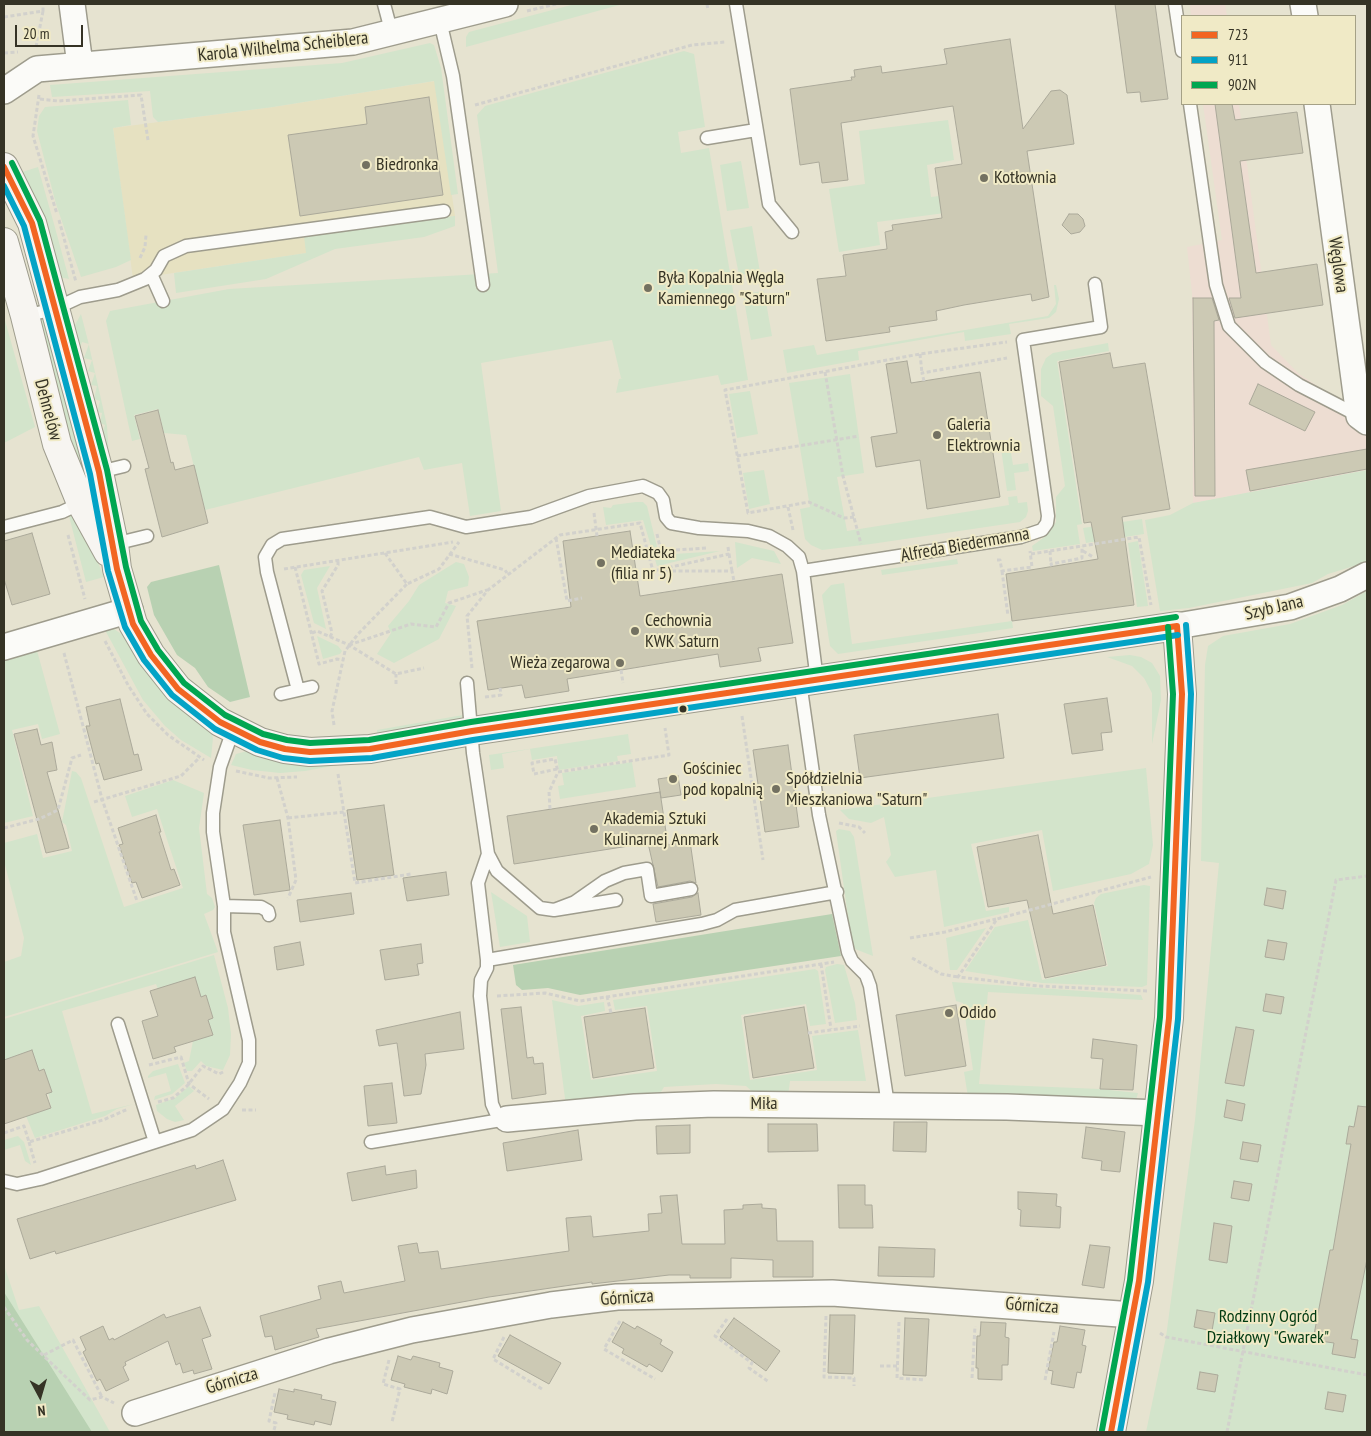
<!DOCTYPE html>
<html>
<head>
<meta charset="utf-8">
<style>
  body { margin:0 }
  #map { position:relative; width:1371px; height:1436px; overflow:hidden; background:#e6e3d0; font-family:"PT Sans Narrow",sans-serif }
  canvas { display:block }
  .frame { position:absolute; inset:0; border:5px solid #353325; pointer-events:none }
  .legend { position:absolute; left:1181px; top:15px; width:175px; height:90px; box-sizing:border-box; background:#f0eac6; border:1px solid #a5a186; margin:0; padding:6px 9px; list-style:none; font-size:15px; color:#353325 }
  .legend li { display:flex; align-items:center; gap:10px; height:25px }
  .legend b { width:25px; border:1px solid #a5a186 }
  .north { position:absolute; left:15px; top:1371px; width:50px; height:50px; -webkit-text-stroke:4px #f0eac6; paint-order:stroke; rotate:174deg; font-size:14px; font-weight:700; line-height:20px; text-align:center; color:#353325 }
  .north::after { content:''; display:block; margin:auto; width:18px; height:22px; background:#353325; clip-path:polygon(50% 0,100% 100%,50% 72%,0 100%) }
  .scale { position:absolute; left:15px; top:25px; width:68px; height:22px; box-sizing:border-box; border:2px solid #353325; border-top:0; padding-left:6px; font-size:15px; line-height:18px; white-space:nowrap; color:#353325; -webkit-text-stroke:4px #f0eac6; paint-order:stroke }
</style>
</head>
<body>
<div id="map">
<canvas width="1371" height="1436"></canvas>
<div class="frame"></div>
<ul class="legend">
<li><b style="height:6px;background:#f26522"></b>723</li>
<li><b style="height:6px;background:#03a3c6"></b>911</li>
<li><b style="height:6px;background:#00a651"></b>902N</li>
</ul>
<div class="north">N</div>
<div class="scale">20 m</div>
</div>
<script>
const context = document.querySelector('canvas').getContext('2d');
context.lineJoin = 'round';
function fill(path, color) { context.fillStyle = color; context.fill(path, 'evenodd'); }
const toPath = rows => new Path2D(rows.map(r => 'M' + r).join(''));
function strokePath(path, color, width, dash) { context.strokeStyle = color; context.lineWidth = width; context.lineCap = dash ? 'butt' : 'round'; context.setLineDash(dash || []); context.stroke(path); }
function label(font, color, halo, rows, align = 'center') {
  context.font = font + ' "PT Sans Narrow",sans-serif'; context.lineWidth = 4; context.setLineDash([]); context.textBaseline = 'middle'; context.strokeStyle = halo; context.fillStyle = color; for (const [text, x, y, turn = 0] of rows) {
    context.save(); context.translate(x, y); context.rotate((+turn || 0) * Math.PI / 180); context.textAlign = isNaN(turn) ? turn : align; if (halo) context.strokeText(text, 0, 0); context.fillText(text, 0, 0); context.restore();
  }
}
const built = toPath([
  [435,81,455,216,305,236,307,253,133,279,113,128,273,107]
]);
const industrial = toPath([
  [1190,4,1225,4,1227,16,1191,16],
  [1203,104,1239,104,1271,345,1299,374,1342,402,1367,396,1367,470,1193,503,1192,293,1187,247,1222,240]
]);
const green = toPath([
  [575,4,623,4,466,47,466,37,469,32],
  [430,43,434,45,441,68,458,194,451,195,434,81,273,107,158,122,153,117,150,91,52,97,50,85,342,63],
  [684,51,694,54,705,127,678,132,681,153,709,148,748,380,721,385,718,375,616,393,619,379,623,378,621,378,612,340,481,363,501,511,470,516,462,463,424,470,419,457,205,510,186,435,164,433,158,409,134,415,140,439,132,441,106,321,110,311,229,289,498,273,477,115,485,106],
  [128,100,131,125,113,128,131,260,116,267,81,277,56,204,37,131,39,116,45,107],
  [948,120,954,160,927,165,931,197,965,193,952,212,877,222,880,245,839,252,829,189,865,184,859,131],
  [741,161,749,208,727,211,720,165],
  [38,167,54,224,69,279,59,277,36,198,25,179,19,173],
  [455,216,455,226,424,237,335,249,266,279,176,293,174,273,306,253,304,236],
  [752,226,760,272,739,275,730,230],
  [1054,285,1056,285,1059,299,1056,312,1049,318,1009,324,1011,334,965,341,964,332,858,351,859,360,787,373,783,350,814,345,817,355,1048,316,1056,304],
  [764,291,772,336,751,340,743,294],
  [81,314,88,341,107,426,109,457,100,440,105,425,100,423,102,413,97,412,100,401,94,399,97,386,91,385,95,373,88,371,92,360,84,358,89,344,82,342,78,354,74,327],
  [4,317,35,427,4,443],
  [41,319,47,322,109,538,66,443],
  [1108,343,1109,351,1057,361,1082,524,1077,525,1080,544,1033,551,1032,546,1046,536,1056,522,1056,497,1065,486,1053,406,1041,396,1041,369,1046,358,1053,353],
  [850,374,864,473,837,477,847,531,1009,505,1008,497,1017,496,1018,503,1027,502,1028,511,1026,517,1020,522,871,544,822,550,811,545,805,539,800,509,810,507,789,383],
  [750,391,758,434,737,438,729,394],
  [1010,447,1013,465,1028,463,1029,471,1014,473,1016,490,1007,491,1001,448],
  [764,470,770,504,749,509,743,473],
  [1367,470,1367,562,1328,574,1312,583,1189,608,1160,611,1145,520,1170,515,1193,503],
  [636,502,643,502,647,506,659,555,720,551,657,566,643,520,606,525,603,507,611,508,613,505],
  [69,516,79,517,104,577,86,582],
  [1142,519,1144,534,1086,543,1083,528],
  [1138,541,1148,606,1137,607,1128,543],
  [735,542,774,551,781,564,752,558,737,568],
  [957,559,958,564,882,575,881,570],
  [456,562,464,564,469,577,468,586,448,591,445,603,456,606,439,639,394,663,377,654,391,633,388,626,409,601,419,585],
  [330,566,317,588,326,629,314,623,301,575,304,570],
  [844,583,852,644,1012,621,1013,628,838,654,830,646,822,595,831,585],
  [1367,591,1367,1432,1146,1432,1166,1337,1195,1120,1219,863,1201,861,1205,665,1208,646,1223,636,1290,624,1342,605],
  [114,629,126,637,175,703,211,732,213,738,211,758,181,740,165,726,143,700,105,630],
  [317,636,338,646,342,651,340,654,323,659],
  [36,647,60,734,42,739,38,724,12,730,33,816,4,823,4,656],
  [1130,655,1141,657,1152,663,1160,676,1161,700,1152,744,1152,693,1144,678,1132,666,1107,657],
  [463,715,458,722,377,737,377,730],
  [628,734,631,754,617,756,618,761,559,770,557,756,532,760,530,749,502,754,504,768,491,770,489,755],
  [247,751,308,765,338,765,305,771,280,773,252,770,231,765,236,754],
  [632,762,636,787,560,799,558,786,564,785,562,773],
  [1146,768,1153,845,1149,864,1131,874,1053,891,1042,830,971,844,986,911,1009,907,1009,912,944,927,936,870,895,877,886,862,891,855,884,817,871,823,849,819,840,810],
  [72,771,76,772,81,778,124,907,183,888,157,809,132,817,125,796,173,780,204,793,199,828,207,894,212,898,215,907,213,910,204,914,218,952,4,1017,4,962,21,956,24,938,4,861,4,843,37,834,43,858,72,851,66,825,62,822],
  [839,829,850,831,854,837,873,956,855,949,852,945,836,831],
  [1144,885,1150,886,1147,985,1142,987,1042,983,965,971,995,927,1028,920,1042,980,1108,966,1094,903,1096,898,1101,894],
  [491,892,527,916,530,942,500,947],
  [986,928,957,970,950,970,946,938],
  [214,955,228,1008,231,1034,230,1055,223,1070,206,1066,201,1061,192,1071,187,1071,184,1063,189,1061,193,1041,212,1035,208,1020,213,1018,206,995,201,997,158,989,156,984,62,1011,92,1114,134,1104,117,1109,105,1116,35,1138,26,1116,51,1108,44,1069,39,1071,32,1051,4,1060,4,1019],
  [837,964,844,965,855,1003,857,1020,835,1023,825,970,826,967],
  [815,969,818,971,826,1024,810,1026,806,1004,741,1015,750,1080,817,1070,812,1036,858,1030,866,1081,790,1081,788,1096,755,1094,746,1086,716,1084,664,1087,658,1097,566,1106,552,1000,578,1006,604,1002,605,1011,581,1016,591,1080,657,1071,647,1006,615,1010,613,1000],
  [952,982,1141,995,1143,1000,988,992,979,1084,1100,1089,1138,1093,1136,1100,968,1097,964,1072,973,1070,963,1003,956,1001],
  [178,1064,185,1083,172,1094,154,1100,155,1096,171,1091,166,1073,148,1078,148,1076,153,1071],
  [189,1086,194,1091,175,1106,184,1120,175,1122,167,1119,157,1111,156,1105,175,1098],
  [18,1136,24,1142,31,1165,25,1161,20,1145,4,1150,4,1140],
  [4,1265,19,1310,39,1306,110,1432,4,1432]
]);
const forest = toPath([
  [219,565,250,697,230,702,208,687,195,668,177,655,154,615,147,587,151,582],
  [832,914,841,956,580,995,548,988,522,990,516,985,513,965],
  [4,1292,92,1432,4,1432]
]);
const building = toPath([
  [1115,4,1155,4,1168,99,1141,102,1140,92,1127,93,1115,4],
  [1010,39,1023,129,1051,91,1060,90,1067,95,1074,144,1027,151,1049,297,1032,301,1031,294,964,305,936,311,937,320,889,327,890,332,826,341,817,279,846,276,843,255,887,249,885,232,893,230,892,225,942,218,935,168,962,164,953,106,841,123,848,180,822,183,819,162,800,165,790,89,852,80,851,77,855,77,854,70,881,66,882,73,947,64,944,49,1010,39],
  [429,97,443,195,300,216,288,135,367,124,365,107,429,97],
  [1215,104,1232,104,1235,120,1297,112,1303,153,1240,161,1256,273,1317,264,1323,305,1235,318,1229,298,1241,298,1215,104],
  [1069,214,1078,214,1083,219,1085,226,1080,232,1071,234,1062,225,1069,214],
  [1193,298,1212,298,1219,320,1214,321,1215,496,1195,496,1193,298],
  [1110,353,1113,368,1145,363,1170,509,1122,517,1134,605,1012,621,1006,574,1098,559,1091,522,1084,523,1059,362,1110,353],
  [907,361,911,383,980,372,1000,497,927,509,920,460,876,467,871,437,897,433,886,364,907,361],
  [1258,384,1315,412,1305,431,1249,404,1258,384],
  [158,410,171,463,173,462,175,470,194,465,208,523,162,537,145,469,149,468,135,416,158,410],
  [1367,449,1367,469,1250,491,1246,470,1367,449],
  [630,531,640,596,782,574,793,643,758,648,761,661,720,667,718,654,567,679,569,691,525,698,522,685,488,690,477,621,571,607,563,541,630,531],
  [32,533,50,594,12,605,4,579,4,541,32,533],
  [1107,698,1112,732,1101,733,1103,750,1072,754,1064,704,1107,698],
  [120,699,134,755,138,754,142,770,104,780,99,763,96,764,86,726,90,726,86,707,120,699],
  [998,714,1004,758,860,778,854,735,998,714],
  [37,729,41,745,52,742,57,770,47,772,69,848,46,853,14,734,37,729],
  [788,745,799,827,765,832,753,750,788,745],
  [678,776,681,795,661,798,658,779,678,776],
  [660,792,668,845,690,841,696,883,690,881,658,887,648,843,514,864,507,816,660,792],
  [384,805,394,875,357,880,347,810,384,805],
  [156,815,161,832,159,832,171,870,174,869,180,885,142,898,136,882,132,883,119,845,123,844,118,828,156,815],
  [280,820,290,890,254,895,243,825,280,820],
  [1038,835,1053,914,1093,905,1106,965,1045,978,1027,900,988,907,977,847,1038,835],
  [446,872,449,895,407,901,403,878,446,872],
  [1267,888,1286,891,1283,909,1264,905,1267,888],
  [351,893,354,914,300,922,297,900,351,893],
  [698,893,701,915,656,922,653,904,692,897,698,893],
  [1268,940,1287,943,1284,960,1265,957,1268,940],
  [300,942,304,965,277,970,274,947,300,942],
  [421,944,423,963,417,964,419,975,385,980,380,950,421,944],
  [195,977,201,997,206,995,213,1018,208,1020,213,1035,174,1047,176,1052,153,1059,142,1021,158,1016,150,991,195,977],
  [1266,994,1284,997,1281,1014,1263,1011,1266,994],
  [956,1005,966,1066,905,1076,896,1015,956,1005],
  [521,1007,527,1058,533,1057,534,1064,543,1063,546,1094,512,1099,501,1009,521,1007],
  [804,1007,814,1068,753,1078,744,1017,804,1007],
  [645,1008,654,1068,593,1078,584,1017,645,1008],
  [460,1012,464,1049,425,1054,426,1065,421,1094,404,1096,397,1043,379,1046,376,1030,460,1012],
  [1236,1027,1254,1030,1244,1086,1225,1083,1236,1027],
  [1093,1039,1137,1045,1133,1090,1100,1089,1103,1059,1091,1058,1093,1039],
  [32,1050,39,1071,44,1069,52,1092,46,1094,51,1108,4,1124,4,1060,32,1050],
  [392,1083,397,1123,368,1126,364,1086,392,1083],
  [1227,1100,1245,1104,1242,1121,1224,1117,1227,1100],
  [1358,1106,1367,1107,1367,1259,1351,1339,1358,1340,1355,1358,1332,1354,1334,1343,1313,1340,1330,1250,1333,1250,1351,1144,1346,1144,1349,1126,1354,1127,1358,1106],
  [894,1122,927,1122,926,1152,893,1151,894,1122],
  [768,1124,817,1124,818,1151,768,1152,768,1124],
  [690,1125,690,1153,657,1154,656,1126,690,1125],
  [1086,1127,1125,1132,1120,1172,1101,1170,1102,1161,1082,1158,1086,1127],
  [578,1130,582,1160,507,1171,503,1143,578,1130],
  [1243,1142,1261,1145,1258,1162,1240,1159,1243,1142],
  [223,1160,236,1200,56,1254,55,1251,30,1259,17,1219,195,1165,196,1169,223,1160],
  [385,1166,386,1175,416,1170,417,1188,352,1201,347,1173,385,1166],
  [1234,1181,1252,1184,1249,1201,1231,1198,1234,1181],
  [838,1185,865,1185,865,1205,872,1205,873,1228,839,1228,838,1185],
  [1018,1192,1057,1194,1056,1206,1061,1207,1060,1228,1020,1226,1021,1210,1018,1209,1018,1192],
  [677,1195,682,1244,725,1244,724,1210,743,1209,743,1205,762,1204,762,1208,776,1209,777,1241,813,1241,813,1277,773,1277,773,1260,731,1258,731,1278,690,1278,690,1275,669,1275,592,1284,592,1282,489,1297,316,1329,319,1337,275,1350,272,1336,265,1337,260,1316,321,1299,318,1286,341,1281,344,1293,405,1281,398,1246,417,1243,419,1253,438,1251,441,1269,569,1251,566,1218,591,1216,593,1237,649,1231,648,1214,662,1213,660,1196,677,1195],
  [1214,1223,1232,1226,1227,1263,1209,1260,1214,1223],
  [1090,1245,1110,1247,1104,1288,1082,1285,1090,1245],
  [879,1247,935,1249,934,1277,878,1276,879,1247],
  [200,1307,211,1336,202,1339,212,1369,194,1374,193,1370,183,1373,180,1363,176,1365,168,1341,125,1362,126,1365,123,1367,129,1380,106,1391,100,1379,97,1381,83,1352,86,1350,80,1337,103,1326,109,1340,113,1338,114,1340,164,1314,166,1318,200,1307],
  [1197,1310,1215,1313,1212,1331,1194,1327,1197,1310],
  [830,1315,855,1315,853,1374,828,1373,830,1315],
  [734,1318,780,1351,766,1371,720,1337,734,1318],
  [905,1318,929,1319,926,1376,903,1375,905,1318],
  [623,1322,635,1329,637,1326,662,1340,660,1344,673,1352,662,1372,649,1364,647,1367,622,1353,624,1349,612,1342,623,1322],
  [981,1322,1006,1323,1005,1337,1009,1338,1008,1365,1002,1365,1002,1380,978,1379,978,1368,976,1368,977,1336,980,1336,981,1322],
  [1060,1326,1085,1330,1082,1345,1086,1346,1081,1373,1077,1372,1074,1388,1051,1384,1053,1371,1048,1370,1054,1342,1057,1342,1060,1326],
  [510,1335,561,1363,549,1384,498,1356,510,1335],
  [398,1356,411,1360,413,1356,440,1363,439,1367,453,1371,447,1394,432,1389,431,1394,404,1387,405,1384,391,1380,398,1356],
  [1200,1372,1218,1375,1215,1392,1197,1389,1200,1372],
  [279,1389,294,1392,294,1389,322,1395,321,1399,336,1402,331,1425,315,1421,314,1425,287,1419,288,1415,274,1412,279,1389],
  [1328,1392,1346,1395,1343,1412,1325,1409,1328,1392]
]);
const path = toPath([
  [707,4,708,10],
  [527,11,556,4],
  [4,17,43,11,43,4],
  [36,47,43,11],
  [4,53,18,52],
  [39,95,33,136,57,214],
  [40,99,58,101,141,95,148,140],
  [475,105,692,45,725,42],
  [59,220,76,282],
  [140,258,145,247,146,235],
  [920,354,922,373],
  [825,372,843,476,861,544],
  [924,381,922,373,1007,358],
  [737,456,859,436],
  [788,507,793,530],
  [594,513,597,536],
  [854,517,844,518,809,502,748,513,725,390,920,354,1007,342],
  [657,534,661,551,707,548],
  [68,535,85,599],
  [556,538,567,601,582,598],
  [728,547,729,554,653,571,732,571,734,581],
  [1050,551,1051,564],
  [1083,551,1093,557],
  [385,553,407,584,439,569,459,542],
  [449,554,505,570,507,573],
  [729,554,732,571],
  [1031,554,1139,537,1151,605],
  [997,560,1000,560,1002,571,1032,567,1030,551],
  [1052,566,1051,564,1082,558,1082,546],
  [295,567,319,664,337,659,343,660],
  [284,569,453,542],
  [1002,571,1008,616],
  [312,633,317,631,349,645,396,674,424,668],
  [330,637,332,633,322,591,338,565,338,560],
  [105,641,128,685,147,714,168,735,204,760],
  [349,645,411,624,436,627,449,603,487,590],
  [64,653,102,799,137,901],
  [472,668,467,616,488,590,560,535,640,523,653,571],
  [621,670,623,683],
  [396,684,396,674],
  [485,697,501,695,500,688],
  [742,716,763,860],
  [334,725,332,711,345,651,358,634,407,584],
  [557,769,534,774,532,763,555,759,558,772],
  [236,771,269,778,297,777],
  [338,774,355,883,411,874],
  [277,778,288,818,296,880,288,898],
  [94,802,181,776,199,758],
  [550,809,549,792,558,772,669,755,665,728],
  [288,818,344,812],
  [839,823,859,827,865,833],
  [4,828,39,819,58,810,72,758,81,755],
  [910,938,945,932,996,919],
  [912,958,941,974,958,977],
  [821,964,831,1029],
  [1147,991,1038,986,958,977,997,919,1151,877],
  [497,996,545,993,580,1001,834,962],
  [607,996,611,1013],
  [808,1033,860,1026],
  [149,1065,181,1057,189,1084,209,1099],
  [158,1102,173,1098,187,1086,203,1066,219,1074,225,1071],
  [242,1110,256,1110],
  [4,1133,24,1126,29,1142,103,1120,128,1109],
  [29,1142,35,1163],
  [4,1307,27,1340,90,1400,102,1397,114,1403],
  [826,1316,824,1377,854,1378,854,1386],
  [727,1319,715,1336,752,1363,749,1368,769,1382],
  [620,1321,604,1349,655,1379],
  [899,1322,897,1378,925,1380],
  [1160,1333,1166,1337,1367,1375],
  [504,1337,493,1359,542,1389],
  [44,1355,73,1340,102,1397],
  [389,1360,383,1384,400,1389,392,1422],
  [880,1366,898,1366],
  [972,1378,975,1326],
  [1045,1380,1054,1332],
  [274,1430,276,1423,269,1421,275,1393],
  [1227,1432,1336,880,1367,876]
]);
const lane = toPath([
  [384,4,392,34],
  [736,4,769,204,792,232],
  [1175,4,1182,51],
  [440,21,453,76,483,285],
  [1190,104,1216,285,1229,326,1265,362,1299,385,1359,416],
  [707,138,756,130],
  [151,274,163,301],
  [25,316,54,309,80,297,118,290,145,279,156,270,164,256,186,246,444,211],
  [99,472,124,466],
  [4,527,62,512,81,503],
  [114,544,147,536],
  [817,680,803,571,1021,537,1042,530,1047,523,1048,516,1023,340,1101,327,1095,284],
  [800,682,819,815,848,952,852,961,866,975,870,986,888,1105],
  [467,683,473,753,488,854,478,883,487,960,487,968,481,980,480,996,492,1104,496,1113,507,1119],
  [298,690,267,572,265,557,272,545,282,539,430,517,466,527,498,522,531,517,589,496,643,486,658,493,663,500,666,517,671,523,699,528,748,531,769,536,787,546,799,557,803,571],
  [281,694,312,687],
  [488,854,497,871,540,908,554,910,616,900],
  [224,906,261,907,268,911,269,915],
  [554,910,575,902,605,881,624,873,647,869,651,896,691,889],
  [487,960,702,924,717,920,735,910,837,892],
  [118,1024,155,1142],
  [371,1142,507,1119],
  [4,1181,17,1184,40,1179,192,1130,223,1109,240,1083,249,1063,249,1040,224,932,224,906,213,832,213,813,220,767,233,730]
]);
const street = toPath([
  [72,4,80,65],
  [1303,4,1305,16],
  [4,91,37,69,353,42,505,4],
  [1317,104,1359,416,1367,422],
  [1177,626,1290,607,1340,589,1367,575],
  [4,647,130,610],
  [507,1119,635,1107,714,1104,1007,1107,1159,1113],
  [135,1413,329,1351,412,1330,551,1305,617,1297,832,1293,1133,1315]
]);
const secondary = toPath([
  [4,167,32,223,99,472,114,544,117,569,133,624,151,655,178,689,220,722,260,742,285,749,310,752,370,749,472,731,1177,626,1182,694,1169,1018,1139,1281,1111,1432],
  [4,242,25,316,57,444,81,503,108,552]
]);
const bus1 = toPath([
  [4,167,32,223,99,472,117,569,133,624,151,655,178,689,220,722,260,742,285,749,310,752,370,749,472,731,1177,626],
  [1111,1432,1139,1281,1169,1018,1182,694,1177,626]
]);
const bus2 = toPath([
  [4,186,24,226,90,474,108,571,125,627,144,660,172,695,215,729,257,750,283,758,310,761,372,758,473,740,1178,635],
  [1120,1432,1148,1282,1178,1019,1191,694,1186,625]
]);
const bus3 = toPath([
  [12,163,40,221,107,470,126,567,141,621,158,650,184,683,225,715,263,734,287,740,310,743,369,740,471,722,1176,617],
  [1102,1430,1130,1280,1160,1017,1173,694,1168,627]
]);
const markers = [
  [366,165,5,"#737161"],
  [984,178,5,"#737161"],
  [648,288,5,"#737161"],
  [937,435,5,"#737161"],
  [601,563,5,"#737161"],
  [635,631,5,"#737161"],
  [620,663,5,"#737161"],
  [683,709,4.5,"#353325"],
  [673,779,5,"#737161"],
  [776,789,5,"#737161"],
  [594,829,5,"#737161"],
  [949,1013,5,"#737161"]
];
const streetNames = [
  ["Karola Wilhelma Scheiblera",283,47,-6],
  ["Węglowa",1338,265,82],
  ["Dehnelów",48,410,75],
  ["Alfreda Biedermanna",965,545,-10],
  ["Szyb Jana",1274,608,-13],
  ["Miła",764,1104],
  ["Górnicza",627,1298,-4],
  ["Górnicza",1032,1306,4],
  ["Górnicza",232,1381,-17]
];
const poiNames = [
  ["Biedronka",376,165],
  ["Kotłownia",994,178],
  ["Była Kopalnia Węgla",658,278],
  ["Kamiennego \"Saturn\"",658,299],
  ["Galeria",947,425],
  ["Elektrownia",947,446],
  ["Mediateka",611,553],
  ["(filia nr 5)",611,574],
  ["Cechownia",645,621],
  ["KWK Saturn",645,642],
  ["Wieża zegarowa",610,663,"right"],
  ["Gościniec",683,769],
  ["pod kopalnią",683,790],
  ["Spółdzielnia",786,779],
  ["Mieszkaniowa \"Saturn\"",786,800],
  ["Akademia Sztuki",604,819],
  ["Kulinarnej Anmark",604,840],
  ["Odido",959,1013]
];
const parkNames = [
  ["Rodzinny Ogród",1268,1317],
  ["Działkowy \"Gwarek\"",1268,1338]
];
fill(built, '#e6e1c1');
fill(industrial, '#edddd2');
fill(green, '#d3e4cb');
fill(forest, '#b8d1b2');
fill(building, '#ccc9b4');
strokePath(building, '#aba99a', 1);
strokePath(lane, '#9e9c8d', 15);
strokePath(street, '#9e9c8d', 28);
strokePath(secondary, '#9e9c8d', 30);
strokePath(path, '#d2d1cc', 3, [4, 2.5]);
strokePath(lane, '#fbfbf8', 12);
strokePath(street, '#fbfbf8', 25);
strokePath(secondary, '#f7f5f1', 28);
strokePath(bus1, '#f26522', 6);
strokePath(bus2, '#03a3c6', 6);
strokePath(bus3, '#00a651', 6);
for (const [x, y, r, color] of markers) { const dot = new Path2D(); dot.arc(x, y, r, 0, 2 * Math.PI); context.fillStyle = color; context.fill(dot); strokePath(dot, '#f0eac6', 2); }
label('18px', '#353325', '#f0eac6', streetNames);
label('18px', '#353325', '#f0eac6', poiNames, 'left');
label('18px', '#013a12', '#f0eac6', parkNames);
</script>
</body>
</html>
